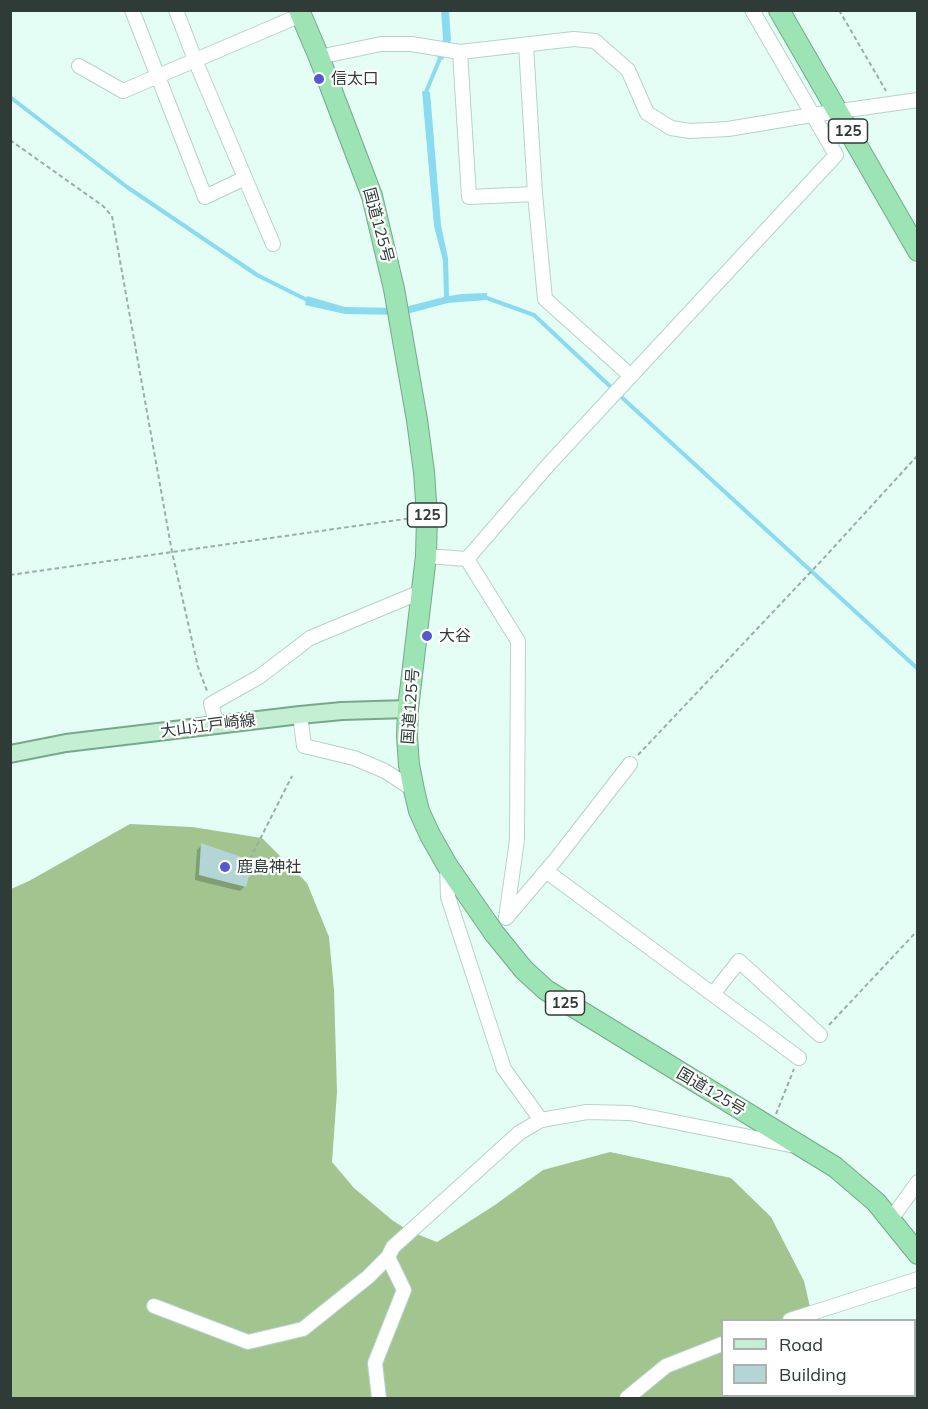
<!DOCTYPE html>
<html>
<head>
<meta charset="utf-8">
<style>
  body { margin:0 }
  #map { position:relative; width:928px; height:1409px; overflow:hidden; background:#e4fef6; font-family:Mulish,sans-serif }
  canvas { display:block }
  .frame { position:absolute; inset:0; border:12px solid #2e3b37; pointer-events:none }
  .legend { position:absolute; left:721px; top:1319px; width:195px; height:78px; box-sizing:border-box; background:#fff; border:2px solid #abb1af; margin:0; padding:8px 10px; list-style:none; font-size:18px; color:#2e3b37 }
  .legend li { display:flex; align-items:center; gap:12px; height:30px }
  .legend b { width:30px; border:2px solid #abb1af }
</style>
</head>
<body>
<div id="map">
<canvas width="928" height="1409"></canvas>
<div class="frame"></div>
<ul class="legend">
<li><b style="height:8px;background:#c4efd3"></b>Road</li>
<li><b style="height:16px;background:#b3d5d5"></b>Building</li>
</ul>
</div>
<script>
const context = document.querySelector('canvas').getContext('2d');
context.lineJoin = 'round';
function fill(path, color) { context.fillStyle = color; context.fill(path, 'evenodd'); }
const toPath = rows => new Path2D(rows.map(r => 'M' + r).join(''));
function strokePath(path, color, width, dash) { context.strokeStyle = color; context.lineWidth = width; context.lineCap = dash ? 'butt' : 'round'; context.setLineDash(dash || []); context.stroke(path); }
function label(font, color, halo, rows, align = 'center') {
  context.font = font + ' Mulish,"Noto Sans JP",sans-serif'; context.lineWidth = 4.5; context.setLineDash([]); context.textBaseline = 'middle'; context.strokeStyle = halo; context.fillStyle = color; for (const [text, x, y, turn = 0] of rows) {
    context.save(); context.translate(x, y); context.rotate((+turn || 0) * Math.PI / 180); context.textAlign = isNaN(turn) ? turn : align; if (halo) context.strokeText(text, 0, 0); context.fillText(text, 0, 0); context.restore();
  }
}
const forest = toPath([
  [130,824,192,827,262,838,307,883,329,937,334,990,337,1092,332,1162,354,1188,392,1220,409,1231,437,1242,495,1205,543,1170,610,1152,731,1178,771,1217,804,1281,813,1320,722,1320,722,1396,819,1396,818,1398,11,1398,11,889,29,881]
]);
const water = toPath([
  [441,11,449,11,451,40,443,60,437,57,443,39],
  [422,91,430,92,441,225,448,258,449,296,462,294,487,293,487,300,448,303,403,315,345,314,305,305,307,296,345,307,401,308,444,297,443,261,434,226]
]);
const shadow = toPath([
  [202,845,245,886,240,891,195,880,197,850]
]);
const stream = toPath([
  [426,96,426,92,441,56],
  [10,97,127,187,257,275,309,301],
  [484,297,534,315,629,404,918,669]
]);
const building = toPath([
  [201,843,253,861,246,887,199,875]
]);
const path = toPath([
  [839,10,886,91],
  [10,140,103,206,112,216,172,552,198,667,207,691],
  [10,575,412,518],
  [638,755,823,559,918,455],
  [250,859,292,776],
  [829,1025,918,930],
  [776,1114,794,1069]
]);
const minor = toPath([
  [132,10,205,197,245,178],
  [176,10,195,60,273,244],
  [526,45,535,194,545,299,631,376],
  [460,52,469,197,535,194],
  [319,57,381,44,411,44,460,52,574,39,595,41,628,70,647,113,671,128,690,131,728,129,812,115,918,100],
  [79,66,123,91,301,15],
  [426,556,467,559,550,463,836,155,752,10],
  [467,559,518,641,517,840,506,918],
  [300,715,304,746,354,758,385,771,414,790],
  [217,725,211,704,259,677,310,638,423,591],
  [447,865,448,897,504,1069,541,1120],
  [546,871,799,1058],
  [507,917,557,858,630,764],
  [713,994,739,961,820,1035],
  [891,1219,918,1182],
  [154,1306,248,1342,303,1329,368,1277,388,1257],
  [790,1320,918,1279],
  [814,1396,814,1398],
  [379,1398,375,1363,404,1290,388,1257,393,1247,519,1133,541,1120,587,1112,630,1113,795,1146],
  [627,1398,666,1366,722,1344]
]);
const major = toPath([
  [10,754,66,743,300,715,342,711,408,709]
]);
const highway = toPath([
  [299,10,319,57,372,196,394,289,417,420,424,472,427,516,426,556,408,709,407,736,409,765,414,790,419,811,430,835,447,865,494,933,524,970,546,990,835,1167,876,1202,918,1254],
  [779,10,918,251]
]);
const markers = [
  [319,79,6,"#5658cf"],
  [427,636,6,"#5658cf"],
  [225,867,6,"#5658cf"]
];
const shields = [
  [848,131,39],
  [427,515,39],
  [565,1003,39]
];
const shieldNames = [
  ["125",848,131],
  ["125",427,515],
  ["125",565,1003]
];
const poiNames = [
  ["信太口",331,79],
  ["大谷",439,636],
  ["鹿島神社",237,867]
];
const streetNames = [
  ["国道125号",378,225,75],
  ["国道125号",411,706,-86],
  ["大山江戸崎線",208,726,-7],
  ["国道125号",711,1092,31]
];
fill(forest, '#a2c58f');
fill(water, '#8bdbf0');
fill(shadow, '#0003');
strokePath(stream, '#8bdbf0', 4);
fill(building, '#b3d5d5');
strokePath(minor, '#b4d3ca', 16);
strokePath(major, '#76a989', 20);
strokePath(highway, '#76a989', 22);
strokePath(path, '#9aaea8', 2, [4.5, 3]);
strokePath(minor, '#fff', 14);
strokePath(major, '#c4efd3', 16);
strokePath(highway, '#9de4b5', 20);
for (const [x, y, r, color] of markers) { const dot = new Path2D(); dot.arc(x, y, r, 0, 2 * Math.PI); context.fillStyle = color; context.fill(dot); strokePath(dot, '#fff', 2); }
for (const [x, y, w] of shields) { const box = new Path2D(); box.roundRect(x - w / 2, y - 12, w, 24, 4.5); context.fillStyle = '#fff'; context.fill(box); strokePath(box, '#2e3b37', 1.5); }
label('bold 15px', '#2e3b37', null, shieldNames);
label('16px', '#2e3b37', '#fff', poiNames, 'left');
label('16px', '#2e3b37', '#fff', streetNames);
</script>
</body>
</html>
